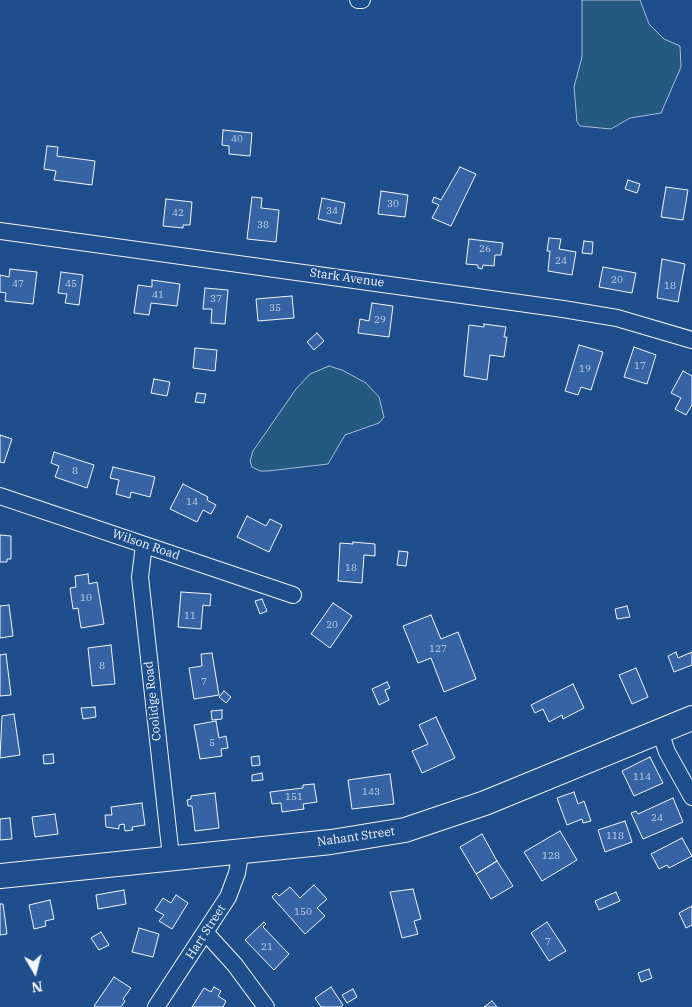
<!DOCTYPE html>
<html>
<head>
<meta charset="utf-8">
<style>
  body { margin:0 }
  #map { position:relative; width:692px; height:1007px; overflow:hidden; background:#1f4e8c; font-family:"IBM Plex Serif",serif }
  canvas { display:block }
  .north { position:absolute; left:10px; top:947px; width:50px; height:50px; -webkit-text-stroke:4px #1f4e8c; paint-order:stroke; rotate:172deg; font-size:14px; font-weight:700; line-height:20px; text-align:center; color:#f2f6ff }
  .north::after { content:''; display:block; margin:auto; width:18px; height:22px; background:#f2f6ff; clip-path:polygon(50% 0,100% 100%,50% 72%,0 100%) }
</style>
</head>
<body>
<div id="map">
<canvas width="692" height="1007"></canvas>
<div class="north">N</div>
</div>
<script>
const context = document.querySelector('canvas').getContext('2d');
context.lineJoin = 'round';
function fill(path, color) { context.fillStyle = color; context.fill(path, 'evenodd'); }
const toPath = rows => new Path2D(rows.map(r => 'M' + r).join(''));
function strokePath(path, color, width, dash) { context.strokeStyle = color; context.lineWidth = width; context.lineCap = dash ? 'butt' : 'round'; context.setLineDash(dash || []); context.stroke(path); }
function label(font, color, halo, rows, align = 'center') {
  context.font = font + ' "IBM Plex Serif",serif'; context.lineWidth = 4; context.setLineDash([]); context.textBaseline = 'middle'; context.strokeStyle = halo; context.fillStyle = color; for (const [text, x, y, turn = 0] of rows) {
    context.save(); context.translate(x, y); context.rotate((+turn || 0) * Math.PI / 180); context.textAlign = isNaN(turn) ? turn : align; if (halo) context.strokeText(text, 0, 0); context.fillText(text, 0, 0); context.restore();
  }
}
const green = toPath([
  [582,0,640,0,649,24,664,39,680,46,681,67,661,113,630,118,611,129,580,126,577,122,574,87,582,57,582,0],
  [329,366,342,370,366,383,379,397,384,417,379,423,345,435,328,464,268,471,260,471,252,467,250,461,253,451,296,389,310,374,329,366]
]);
const building = toPath([
  [223,130,252,133,250,156,229,154,229,146,222,145,223,130],
  [47,146,58,147,57,156,95,161,92,185,54,180,56,171,44,169,47,146],
  [460,167,476,174,451,226,432,218,439,205,432,202,434,197,441,200,460,167],
  [628,180,640,184,637,193,625,189,628,180],
  [666,187,688,190,683,220,661,217,666,187],
  [381,191,408,195,405,217,378,214,381,191],
  [252,197,262,198,261,208,279,210,276,242,247,239,252,197],
  [322,198,345,203,341,224,318,219,322,198],
  [166,199,192,202,190,225,183,225,183,228,163,226,166,199],
  [549,238,561,239,559,249,576,252,572,275,548,271,550,251,547,251,549,238],
  [469,239,503,243,501,255,495,255,494,266,483,265,482,269,478,268,478,265,466,264,469,239],
  [584,241,593,242,592,254,582,253,584,241],
  [662,259,685,264,678,302,657,298,662,259],
  [603,267,636,273,632,293,599,287,603,267],
  [10,269,37,272,33,304,5,301,6,293,0,292,0,275,9,277,10,269],
  [61,272,83,275,79,305,65,303,67,294,58,293,61,272],
  [152,280,180,284,177,306,151,303,149,315,134,313,138,285,152,287,152,280],
  [205,288,228,290,225,324,211,323,212,309,203,309,205,288],
  [292,296,294,318,258,321,256,299,292,296],
  [372,303,393,306,389,337,358,333,360,319,369,321,372,303],
  [484,324,506,327,504,337,507,337,504,357,490,355,487,380,464,376,469,325,484,327,484,324],
  [317,333,324,341,314,350,307,342,317,333],
  [579,345,603,352,591,390,581,387,578,395,565,391,579,345],
  [634,347,656,355,647,384,624,377,634,347],
  [195,348,217,350,215,371,193,368,195,348],
  [683,371,692,376,692,405,686,415,675,409,681,398,671,393,683,371],
  [154,379,170,382,167,396,151,393,154,379],
  [197,393,206,394,204,403,195,402,197,393],
  [0,435,12,439,4,463,0,462,0,435],
  [54,452,94,465,87,488,55,477,59,466,51,463,54,452],
  [113,467,155,477,150,497,131,492,130,498,116,494,119,480,110,478,113,467],
  [183,484,208,497,207,500,216,505,211,514,203,510,197,522,170,509,183,484],
  [247,516,266,526,270,519,282,525,269,552,237,537,247,516],
  [0,535,11,536,11,559,7,559,7,562,0,562,0,535],
  [353,542,375,544,375,556,364,555,362,583,338,581,340,543,353,544,353,542],
  [399,551,408,552,406,566,397,565,399,551],
  [88,574,89,584,97,582,104,624,81,628,78,608,73,609,70,588,76,587,75,576,88,574],
  [181,592,211,594,210,606,203,605,201,629,178,627,181,592],
  [262,599,267,611,260,614,255,601,262,599],
  [333,603,352,616,330,648,311,634,333,603],
  [9,605,13,636,0,638,0,606,9,605],
  [627,606,630,617,617,619,615,609,627,606],
  [431,615,441,639,458,632,476,679,444,692,431,658,418,663,403,626,431,615],
  [111,645,115,684,92,686,88,648,111,645],
  [676,652,678,658,692,652,692,665,674,672,668,656,676,652],
  [212,653,219,695,194,699,189,668,202,666,201,654,212,653],
  [6,654,11,695,0,696,0,655,6,654],
  [636,668,648,697,632,704,619,675,636,668],
  [387,682,390,688,385,690,389,700,379,705,372,689,387,682],
  [573,684,584,708,563,719,562,715,549,722,543,709,535,713,531,705,573,684],
  [224,691,231,697,226,703,219,697,224,691],
  [95,707,96,717,83,719,81,708,95,707],
  [222,710,222,719,212,720,211,711,222,710],
  [14,714,20,755,0,758,2,716,14,714],
  [436,717,455,758,422,773,412,751,428,744,419,725,436,717],
  [216,721,219,738,226,736,228,748,221,749,222,756,200,759,194,725,216,721],
  [53,754,54,763,44,764,43,755,53,754],
  [259,756,260,765,252,766,251,757,259,756],
  [650,757,663,783,634,796,622,771,650,757],
  [262,773,263,780,252,781,252,775,262,773],
  [390,774,394,804,352,809,348,780,390,774],
  [314,784,317,802,303,804,304,809,282,812,281,803,272,804,270,792,303,788,303,785,314,784],
  [574,792,578,804,584,801,591,821,583,823,582,819,567,825,557,798,574,792],
  [215,793,219,828,195,831,192,806,188,806,187,800,191,799,191,796,215,793],
  [673,798,683,822,643,839,631,813,636,811,638,814,673,798],
  [142,803,145,825,132,827,133,830,125,831,124,824,119,825,119,829,106,827,105,815,112,815,111,807,142,803],
  [55,814,58,834,35,837,32,817,55,814],
  [10,818,12,839,0,840,0,819,10,818],
  [625,821,632,842,605,852,598,830,625,821],
  [560,831,577,860,542,881,524,852,560,831],
  [482,834,497,861,476,874,460,847,482,834],
  [682,838,692,856,669,868,667,865,659,869,651,854,682,838],
  [497,861,513,886,491,899,476,874,497,861],
  [314,885,327,899,317,908,325,916,305,934,272,897,276,893,279,896,290,887,300,898,314,885],
  [413,889,421,919,414,921,418,934,402,938,390,892,413,889],
  [124,890,126,904,98,909,96,895,124,890],
  [616,892,620,901,599,910,595,901,616,892],
  [176,895,188,903,172,929,159,921,164,915,155,910,163,898,171,903,176,895],
  [50,900,54,919,45,921,46,926,34,929,29,905,50,900],
  [0,904,3,904,7,934,0,935,0,904],
  [692,906,692,925,686,928,679,913,692,906],
  [264,922,266,924,263,927,289,954,274,970,245,940,264,922],
  [547,922,566,951,549,961,531,933,547,922],
  [139,928,159,934,153,957,132,952,139,928],
  [101,932,109,945,99,950,91,938,101,932],
  [649,969,652,978,641,982,638,973,649,969],
  [114,977,131,988,123,999,125,1001,121,1007,96,1007,94,1006,114,977],
  [214,987,221,991,218,996,226,1001,223,1007,192,1007,204,988,211,992,214,987],
  [331,987,343,1005,341,1007,321,1007,315,998,331,987],
  [353,989,357,997,347,1003,342,995,353,989],
  [492,1001,497,1007,484,1007,492,1001]
]);
const minor = toPath([
  [358,0,362,0],
  [0,231,563,309,617,318,692,340],
  [0,496,293,595],
  [144,545,140,577,171,857],
  [660,732,667,752,692,797],
  [206,933,235,965,266,1007],
  [156,1007,228,897,237,873,241,850]
]);
const secondary = toPath([
  [0,876,331,842,405,830,485,803,692,718]
]);
const numberNames = [
  ["40",237,139],
  ["30",393,204],
  ["34",332,211],
  ["42",178,213],
  ["38",263,225],
  ["26",485,249],
  ["24",561,261],
  ["20",617,280],
  ["47",18,284],
  ["45",71,284],
  ["18",670,286],
  ["41",158,295],
  ["37",216,299],
  ["35",275,308],
  ["29",380,320],
  ["17",640,366],
  ["19",585,369],
  ["8",75,471],
  ["14",192,502],
  ["18",351,568],
  ["10",86,598],
  ["11",190,616],
  ["20",332,625],
  ["127",438,649],
  ["8",102,666],
  ["7",204,682],
  ["5",212,743],
  ["114",642,777],
  ["143",371,792],
  ["151",294,797],
  ["24",657,818],
  ["118",615,836],
  ["128",551,856],
  ["150",303,912],
  ["7",548,942],
  ["21",267,947]
];
const streetNames = [
  ["Stark Avenue",347,278,8],
  ["Wilson Road",146,545,19],
  ["Coolidge Road",153,701,-96],
  ["Nahant Street",356,837,-8],
  ["Hart Street",206,932,-57]
];
fill(green, '#245a82');
strokePath(green, '#a8bbd7', 1);
fill(building, '#3563a3');
strokePath(building, '#f2f6ff', 1);
strokePath(minor, '#f2f6ff', 18);
strokePath(secondary, '#f2f6ff', 26);
strokePath(minor, '#1f4e8c', 16);
strokePath(secondary, '#1f4e8c', 24);
label('10px', '#c3d1e8', null, numberNames);
label('12px', '#f2f6ff', '#1f4e8c', streetNames);
</script>
</body>
</html>
